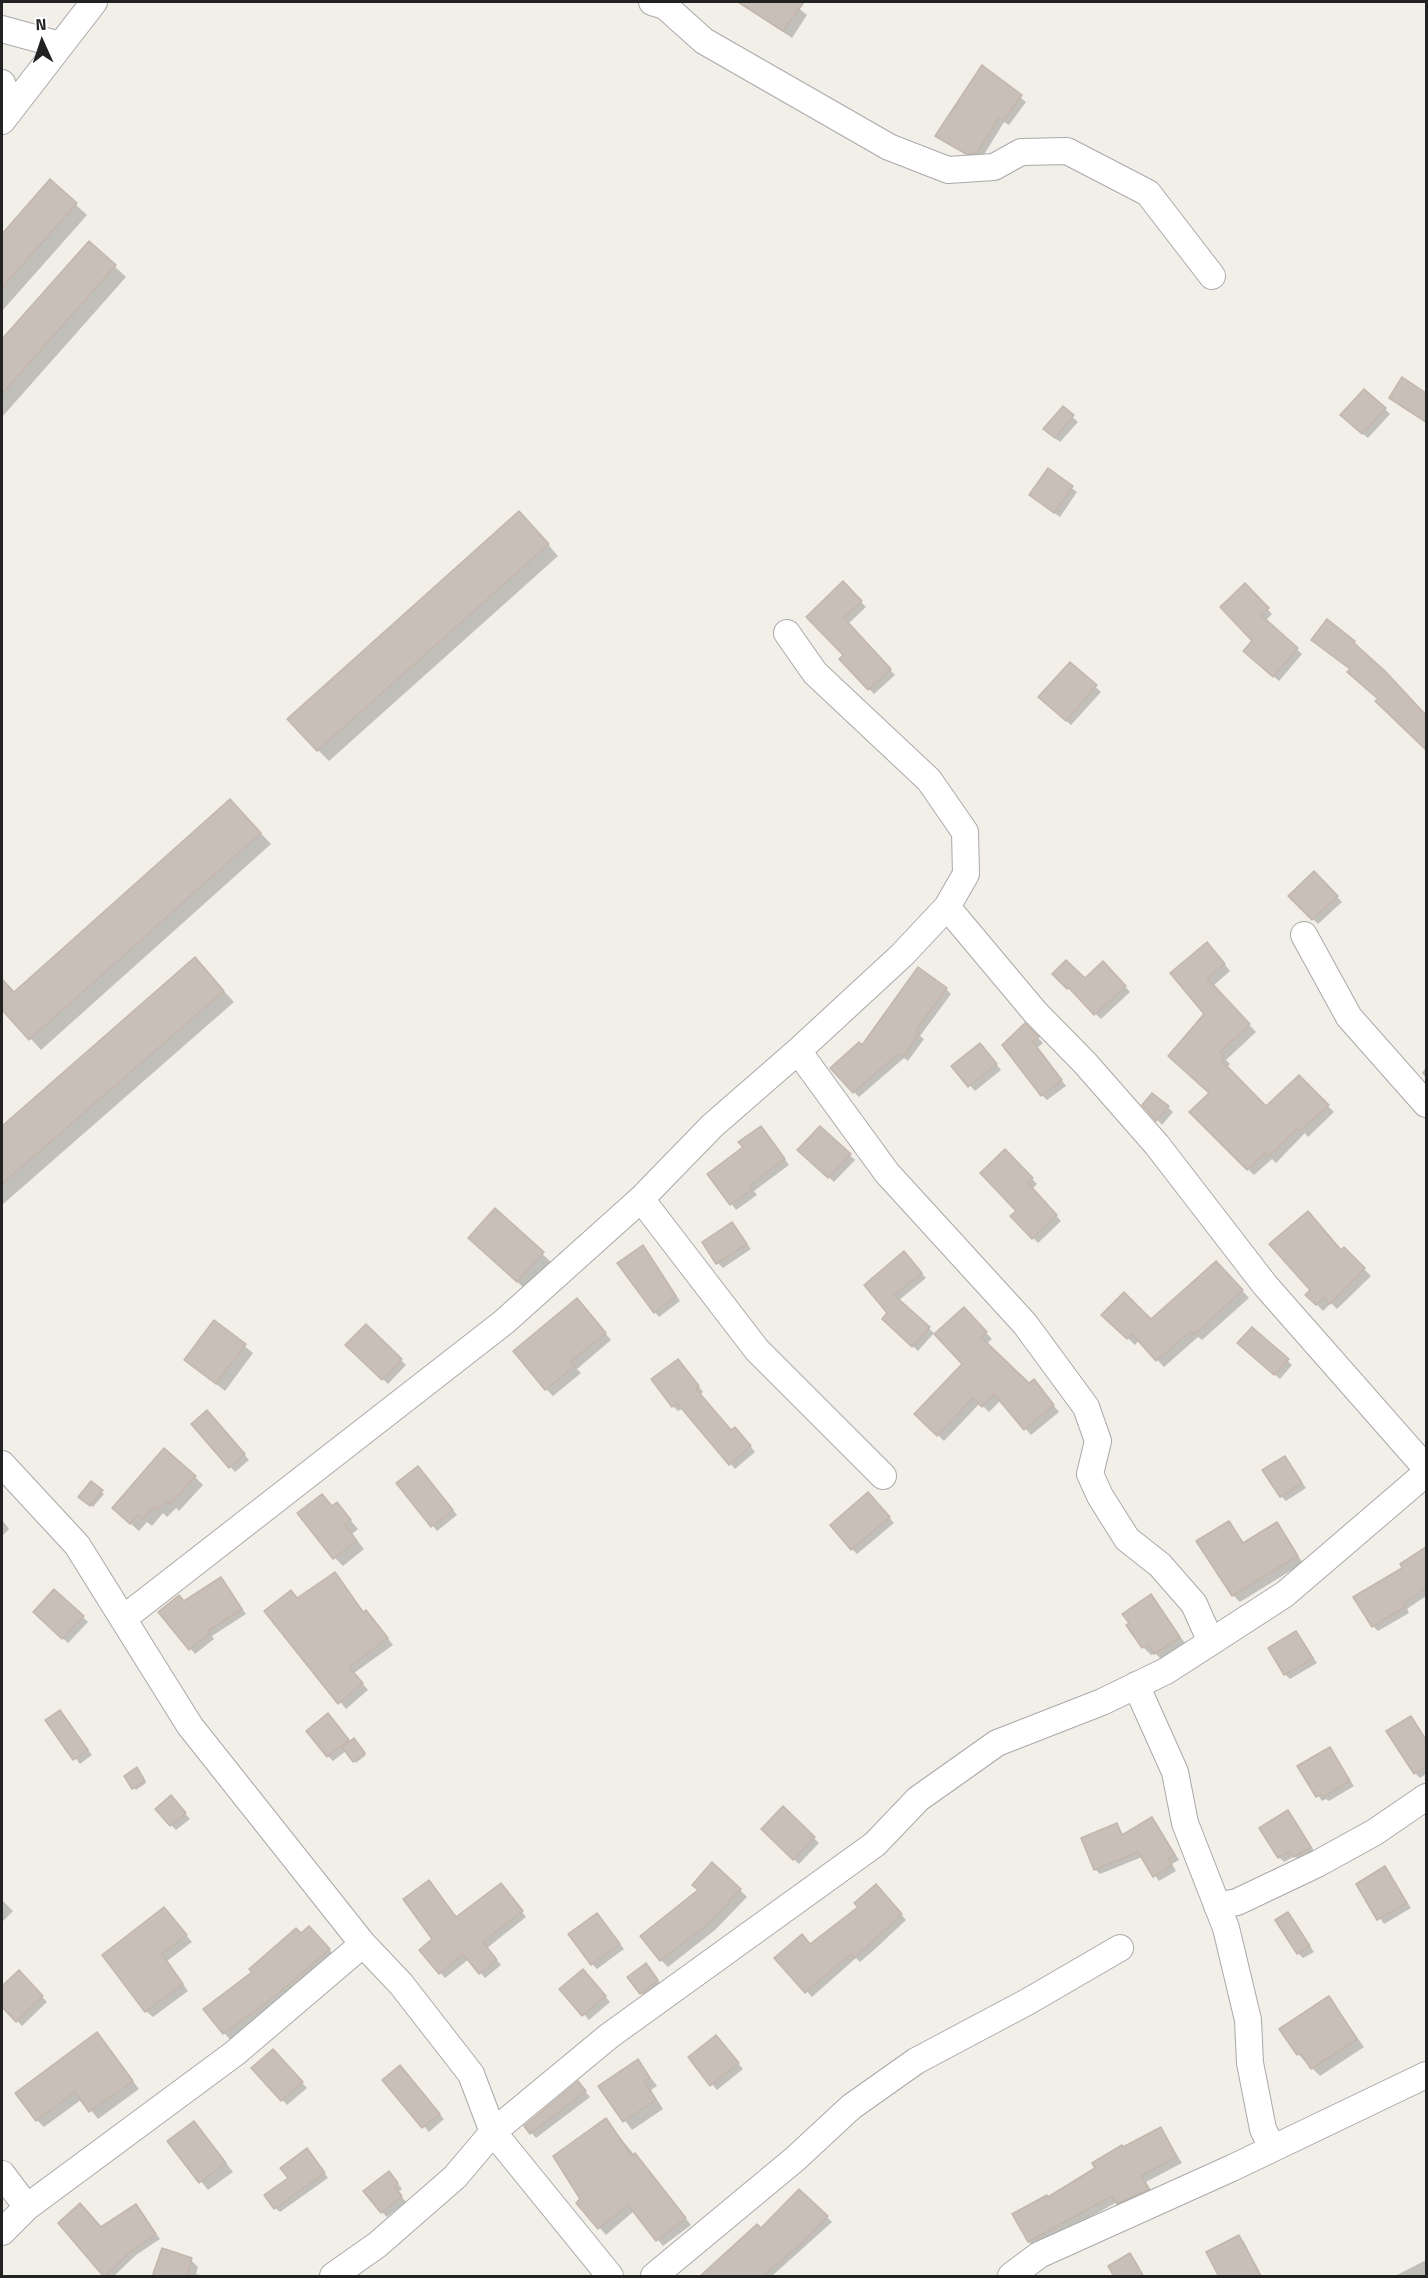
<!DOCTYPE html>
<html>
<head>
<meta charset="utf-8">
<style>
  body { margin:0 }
  #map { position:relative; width:1428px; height:2278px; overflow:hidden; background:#f2efe9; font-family:"Titillium Web",sans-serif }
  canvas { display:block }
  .frame { position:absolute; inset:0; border:3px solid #222; pointer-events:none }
  .north { position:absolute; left:12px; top:12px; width:60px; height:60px; -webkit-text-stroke:4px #fff; paint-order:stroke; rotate:357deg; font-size:16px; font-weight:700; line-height:24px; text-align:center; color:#222 }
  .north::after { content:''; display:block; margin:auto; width:21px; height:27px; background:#222; clip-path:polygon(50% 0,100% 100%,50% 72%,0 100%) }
</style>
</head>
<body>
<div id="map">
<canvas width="1428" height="2278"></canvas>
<div class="frame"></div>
<div class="north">N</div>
</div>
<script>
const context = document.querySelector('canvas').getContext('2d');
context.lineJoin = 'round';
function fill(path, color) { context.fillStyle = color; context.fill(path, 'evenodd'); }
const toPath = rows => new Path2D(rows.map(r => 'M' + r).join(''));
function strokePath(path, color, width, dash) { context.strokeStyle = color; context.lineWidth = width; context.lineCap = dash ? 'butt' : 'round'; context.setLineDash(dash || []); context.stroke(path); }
const shadow = toPath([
  [738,2,791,2,807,15,792,38],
  [982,67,1026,102,1009,125,1004,122,982,158,972,158,937,135],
  [50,181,87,215,2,311,2,237],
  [89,243,126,277,2,417,2,341],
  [1063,408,1078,422,1060,442,1050,434],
  [1385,409,1390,414,1368,438,1347,420],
  [1048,470,1077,492,1060,517,1036,500],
  [530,524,558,556,329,761,318,750],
  [843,584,866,607,848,624,895,675,874,694,841,659,845,655,808,617],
  [1245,585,1272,614,1265,621,1302,654,1279,681,1250,656,1254,641],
  [1354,642,1426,717,1426,748,1377,701,1379,699,1351,670,1318,645],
  [1070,664,1101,692,1071,725,1046,702],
  [241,812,271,844,41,1050,2,1007,2,992,7,987,14,994],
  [1314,873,1342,902,1318,924,1290,896],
  [1214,951,1230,971,1213,986,1256,1032,1226,1060,1230,1064,1226,1068,1266,1108,1299,1077,1334,1112,1308,1137,1305,1133,1276,1163,1272,1159,1254,1175,1191,1112,1211,1093,1205,1014,1172,973],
  [195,959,234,1002,2,1205,2,1128],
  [1103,963,1130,992,1101,1019,1054,974,1085,980],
  [946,989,951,994,920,1036,924,1039,908,1061,904,1058,859,1097,854,1092,862,1048],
  [1025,1025,1043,1043,1037,1048,1066,1086,1047,1100,1042,1095],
  [985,1050,1001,1070,975,1091,953,1066],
  [1426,1067,1426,1078,1422,1073],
  [1144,1105,1168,1107,1173,1112,1162,1125],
  [820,1128,855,1160,834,1182,799,1150],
  [765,1133,789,1165,754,1191,757,1195,736,1210,709,1174],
  [1005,1151,1037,1184,1032,1189,1061,1221,1038,1243,1013,1216,1018,1211],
  [495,1210,551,1262,525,1289,478,1246],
  [732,1224,751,1249,723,1268,718,1263],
  [643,1247,680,1301,659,1317,655,1312],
  [1344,1249,1371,1276,1337,1309,1331,1303,1323,1311,1308,1295],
  [909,1259,926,1278,898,1301,934,1333,918,1351,889,1324,889,1313,866,1285],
  [1223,1270,1249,1298,1202,1340,1198,1337,1164,1367,1139,1340,1135,1345,1104,1315,1151,1321],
  [583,1307,611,1340,577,1369,581,1373,553,1396,546,1389],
  [963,1309,992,1339,986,1344,1029,1385,1034,1381,1059,1412,1031,1435,1001,1400,989,1412,980,1403,944,1441,916,1414,964,1364],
  [215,1322,253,1353,225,1391,186,1360],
  [366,1326,406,1365,388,1384,348,1345],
  [1244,1348,1287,1360,1292,1365,1280,1379],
  [683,1366,703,1392,700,1395,732,1432,740,1434,755,1452,735,1469,683,1408,678,1411,673,1406],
  [212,1417,249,1460,235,1472,193,1424],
  [1285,1458,1306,1488,1286,1501,1281,1496],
  [418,1467,457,1515,437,1531,398,1483],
  [195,1477,203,1485,179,1511,176,1508,167,1517,163,1513,152,1526,147,1522,139,1531,122,1516],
  [91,1483,104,1494,93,1507,80,1497],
  [873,1499,894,1523,857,1554,852,1549],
  [337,1504,358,1529,352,1534,364,1549,343,1566,335,1558,333,1507],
  [2,1520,9,1529,2,1536],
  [1228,1523,1244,1544,1276,1524,1303,1563,1240,1602,1233,1595],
  [1424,1551,1426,1553,1426,1596,1407,1609,1409,1613,1378,1631,1373,1626],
  [335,1574,364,1614,372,1618,393,1645,354,1673,368,1690,346,1709,266,1611,297,1600],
  [221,1579,246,1614,212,1636,214,1639,195,1654,160,1613,184,1603],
  [1151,1596,1187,1646,1164,1662,1155,1653,1151,1655,1143,1647],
  [35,1612,83,1617,88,1622,68,1643],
  [1296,1633,1317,1663,1290,1679,1285,1674],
  [60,1712,92,1755,80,1764,47,1720],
  [1411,1717,1426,1739,1426,1774,1420,1778,1415,1773],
  [333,1720,350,1742,356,1742,366,1755,356,1763,346,1751,333,1761,328,1756],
  [1329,1749,1354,1786,1329,1801,1326,1799,1322,1801,1299,1767],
  [139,1771,146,1783,136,1790,134,1788],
  [176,1803,190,1819,176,1830,171,1825],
  [783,1809,819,1843,799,1864,763,1829],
  [1288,1812,1315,1852,1300,1861,1295,1856,1284,1862,1279,1857],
  [1152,1819,1179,1860,1172,1864,1176,1871,1159,1881,1142,1857,1100,1874,1095,1869,1117,1825,1124,1836],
  [1385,1868,1411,1908,1384,1924,1358,1884],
  [429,1882,457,1918,505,1890,526,1917,487,1948,501,1965,485,1978,469,1959,445,1978,421,1950,434,1939],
  [740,1890,747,1897,715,1930,668,1967,661,1960],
  [881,1891,906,1920,875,1949,860,1962,856,1958,812,1997,777,1958,810,1945],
  [2,1900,13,1911,2,1922],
  [164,1909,192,1942,167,1961,188,1991,153,2017,146,2011],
  [1288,1914,1314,1952,1303,1958,1298,1953],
  [602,1920,624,1949,597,1969,592,1964],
  [301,1935,316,1935,336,1957,231,2041,205,2009],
  [651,1970,662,1986,646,1998,641,1993],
  [18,1972,47,2002,22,2026,2,2005,2,1988],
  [588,1976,610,2002,589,2020,562,1989],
  [1329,1998,1364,2047,1320,2076,1298,2054],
  [97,2034,139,2089,98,2119,82,2099,44,2127,37,2120],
  [716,2037,743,2069,717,2090,690,2057],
  [273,2051,307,2088,287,2105,253,2068],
  [638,2061,657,2086,651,2090,663,2109,632,2130,600,2086],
  [405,2072,444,2119,429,2132,384,2080],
  [578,2083,590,2097,536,2138,526,2126],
  [606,2120,691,2225,663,2246,634,2211,606,2235,578,2203,582,2200],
  [194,2123,233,2172,208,2190,169,2141],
  [1161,2129,1182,2163,1146,2182,1154,2195,1124,2209,1117,2202,1035,2248,1029,2242,1014,2215,1048,2199,1124,2149],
  [311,2155,328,2178,280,2212,275,2208,290,2179],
  [394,2178,402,2189,398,2192,406,2202,387,2217,382,2212],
  [799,2191,832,2222,772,2276,701,2276,761,2230],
  [136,2206,160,2239,136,2255,114,2276,106,2276,60,2223,101,2229],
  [1239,2236,1244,2242,1262,2276,1221,2276],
  [191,2260,198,2267,196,2274,205,2276,154,2276],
  [1426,2260,1426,2276,1398,2276,1397,2275]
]);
const building = toPath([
  [738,2,804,2,783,31,738,2],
  [982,65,1022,95,1003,121,999,118,977,153,966,154,935,136,982,65],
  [50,179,77,203,2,288,2,234,50,179],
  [89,241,116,265,2,394,2,339,89,241],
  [1402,377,1426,393,1426,422,1389,398,1402,377],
  [1364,389,1386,408,1362,434,1340,415,1364,389],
  [1063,406,1074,415,1055,438,1043,429,1063,406],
  [1048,468,1073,486,1054,513,1029,495,1048,468],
  [519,511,549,544,317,751,287,719,519,511],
  [843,581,862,601,844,618,891,669,868,690,839,659,843,655,806,617,843,581],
  [1245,583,1269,608,1261,615,1298,648,1273,677,1243,651,1252,641,1220,607,1245,583],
  [1327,619,1355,641,1354,643,1385,671,1426,715,1426,750,1375,701,1378,699,1347,672,1350,669,1311,640,1327,619],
  [1070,662,1097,685,1066,721,1038,697,1070,662],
  [230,799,261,833,29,1040,2,1010,2,979,14,992,230,799],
  [1314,871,1338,896,1312,920,1288,896,1314,871],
  [1207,942,1225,964,1207,978,1250,1024,1220,1052,1224,1056,1221,1060,1266,1106,1299,1075,1329,1105,1300,1131,1297,1128,1268,1157,1264,1153,1247,1170,1189,1112,1209,1093,1168,1056,1204,1014,1170,973,1207,942],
  [195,957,224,991,2,1184,2,1126,195,957],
  [1066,960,1085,978,1103,961,1126,986,1094,1015,1069,988,1067,989,1052,974,1066,960],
  [918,967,947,988,916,1030,919,1033,903,1057,898,1054,853,1093,830,1068,859,1042,862,1045,918,967],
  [1025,1023,1039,1037,1033,1042,1062,1080,1041,1096,1002,1045,1025,1023],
  [980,1043,997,1064,968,1087,951,1066,980,1043],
  [1152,1093,1169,1106,1156,1121,1142,1105,1152,1093],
  [761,1126,785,1159,750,1185,753,1189,730,1205,707,1174,743,1147,738,1142,761,1126],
  [820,1126,851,1154,828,1178,797,1150,820,1126],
  [1005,1149,1033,1178,1028,1183,1057,1215,1032,1239,1010,1216,1016,1211,980,1173,1005,1149],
  [495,1208,544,1252,517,1282,468,1238,495,1208],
  [1308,1211,1341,1250,1344,1247,1365,1268,1330,1304,1323,1298,1316,1305,1305,1295,1310,1290,1269,1244,1308,1211],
  [732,1222,747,1244,716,1264,702,1242,732,1222],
  [643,1245,676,1296,654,1313,617,1263,643,1245],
  [904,1251,922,1273,894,1295,930,1327,912,1347,882,1319,887,1313,864,1285,904,1251],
  [1216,1261,1243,1290,1194,1335,1191,1331,1156,1361,1132,1334,1127,1339,1101,1315,1124,1292,1151,1319,1216,1261],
  [577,1298,606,1333,571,1361,575,1366,545,1390,513,1351,577,1298],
  [964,1307,987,1332,981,1337,1029,1383,1034,1379,1054,1405,1024,1430,994,1394,982,1407,973,1398,937,1436,914,1414,962,1364,934,1334,964,1307],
  [214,1320,246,1344,216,1384,184,1360,214,1320],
  [366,1324,402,1359,382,1380,345,1345,366,1324],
  [1252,1327,1289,1359,1274,1375,1237,1343,1252,1327],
  [678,1359,699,1386,696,1389,731,1430,735,1427,751,1446,729,1465,677,1403,672,1407,651,1379,678,1359],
  [207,1410,245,1454,229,1468,191,1424,207,1410],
  [164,1448,196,1476,170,1504,167,1501,158,1510,154,1507,143,1519,138,1515,130,1524,112,1508,164,1448],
  [1285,1456,1302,1483,1280,1497,1262,1470,1285,1456],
  [418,1466,453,1510,431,1527,396,1483,418,1466],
  [91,1481,103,1490,90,1506,78,1497,91,1481],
  [868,1492,890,1517,851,1550,830,1525,868,1492],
  [322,1494,332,1506,337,1502,351,1520,345,1525,357,1541,333,1559,297,1513,322,1494],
  [1229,1521,1243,1543,1277,1522,1298,1556,1232,1596,1196,1541,1229,1521],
  [1426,1547,1426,1588,1403,1604,1405,1607,1372,1627,1353,1597,1402,1568,1400,1564,1426,1547],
  [335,1572,363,1612,366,1610,388,1638,349,1667,363,1683,338,1704,264,1611,291,1590,297,1598,335,1572],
  [221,1577,242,1609,208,1631,210,1633,189,1650,158,1612,179,1595,184,1601,221,1577],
  [54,1589,84,1616,62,1639,33,1612,54,1589],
  [1151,1594,1180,1637,1154,1654,1148,1644,1142,1648,1126,1625,1129,1623,1122,1614,1151,1594],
  [1296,1631,1313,1658,1284,1675,1268,1648,1296,1631],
  [60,1710,88,1750,73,1760,45,1720,60,1710],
  [328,1713,349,1740,327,1757,306,1731,328,1713],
  [1411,1716,1426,1740,1426,1766,1414,1774,1386,1731,1411,1716],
  [354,1738,365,1753,353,1762,342,1747,354,1738],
  [1330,1747,1350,1781,1323,1797,1321,1794,1316,1797,1297,1766,1330,1747],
  [137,1767,145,1781,132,1789,124,1776,137,1767],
  [171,1795,186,1813,170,1826,155,1809,171,1795],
  [783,1806,815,1837,793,1860,761,1829,783,1806],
  [1288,1810,1311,1847,1294,1857,1290,1851,1278,1858,1259,1828,1288,1810],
  [1152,1817,1175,1855,1168,1859,1172,1865,1153,1877,1138,1852,1094,1870,1081,1838,1117,1823,1122,1835,1152,1817],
  [712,1862,741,1889,708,1924,660,1961,640,1936,698,1890,692,1885,712,1862],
  [1385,1866,1407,1903,1377,1920,1356,1884,1385,1866],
  [429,1880,456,1917,501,1883,523,1911,483,1942,497,1960,479,1974,463,1954,439,1974,419,1950,432,1939,403,1899,429,1880],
  [876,1884,902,1914,870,1944,854,1958,851,1954,805,1993,774,1958,802,1934,810,1944,858,1907,854,1903,876,1884],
  [164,1907,187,1935,162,1954,183,1984,145,2012,102,1955,164,1907],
  [1288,1912,1310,1946,1297,1954,1275,1920,1288,1912],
  [597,1913,620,1944,591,1965,568,1934,597,1913],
  [309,1926,330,1949,274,1997,223,2034,203,2009,252,1972,249,1969,296,1928,301,1933,309,1926],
  [646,1963,658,1980,640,1994,627,1977,646,1963],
  [583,1969,606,1996,582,2016,559,1989,583,1969],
  [19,1970,43,1996,16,2022,2,2007,2,1986,19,1970],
  [1329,1996,1357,2039,1311,2069,1300,2053,1297,2055,1279,2029,1329,1996],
  [97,2032,133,2081,89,2112,75,2092,36,2121,15,2093,97,2032],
  [716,2035,739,2063,710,2086,688,2057,716,2035],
  [273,2049,303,2082,281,2101,251,2068,273,2049],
  [638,2059,650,2078,644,2082,656,2100,623,2122,598,2086,638,2059],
  [400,2065,440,2114,422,2128,382,2080,400,2065],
  [578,2081,586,2091,530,2134,524,2126,578,2081],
  [606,2118,632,2156,635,2153,686,2218,656,2241,628,2205,598,2229,576,2203,580,2199,553,2156,606,2118],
  [194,2121,226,2163,199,2183,167,2141,194,2121],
  [1161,2127,1177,2157,1141,2176,1149,2189,1117,2204,1112,2196,1028,2242,1012,2214,1047,2195,1048,2197,1095,2168,1092,2163,1122,2145,1123,2147,1161,2127],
  [307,2148,325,2173,274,2209,264,2195,288,2178,280,2168,307,2148],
  [389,2171,398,2183,394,2186,402,2196,381,2213,363,2191,389,2171],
  [799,2189,828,2216,804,2241,762,2277,699,2277,757,2224,761,2228,799,2189],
  [80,2203,101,2227,136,2204,156,2234,131,2251,104,2277,58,2223,80,2203],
  [1239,2235,1261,2277,1219,2277,1206,2252,1239,2235],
  [162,2248,192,2258,186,2277,152,2277,162,2248],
  [1130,2253,1144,2277,1114,2277,1108,2266,1130,2253]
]);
const minor = toPath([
  [652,2,665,6,704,41,889,147,948,170,994,167,1021,152,1067,151,1148,193,1212,276],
  [2,29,60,45],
  [2,83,11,107],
  [2,121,94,2],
  [947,907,1035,1012,1085,1063,1157,1145,1265,1285,1426,1468],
  [1304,935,1349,1017,1426,1104],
  [798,1051,887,1173,1025,1324,1086,1407,1098,1441,1090,1474,1100,1496,1127,1539,1160,1565,1194,1604,1211,1642],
  [641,1199,757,1350,883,1476],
  [2,1464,77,1545,190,1726,363,1944,401,1984,471,2074,493,2132,610,2276],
  [124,1618,504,1322,641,1199,712,1126,798,1051,902,955,947,907,966,874,965,832,929,780,815,673,787,633],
  [1136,1685,1175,1772,1185,1823,1226,1928,1248,2020,1250,2063,1263,2129,1272,2148],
  [1217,1906,1237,1902,1317,1864,1375,1832,1426,1797],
  [2,2174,27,2207,2,2232],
  [27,2207,235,2053,363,1944],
  [333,2276,377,2245,455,2177,493,2132,609,2036,875,1844,918,1799,997,1743,1102,1702,1166,1671,1211,1642,1285,1594,1426,1473],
  [654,2276,795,2159,851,2107,916,2061,1027,2002,1120,1948],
  [1011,2276,1039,2255,1232,2168,1426,2075]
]);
fill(shadow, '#0003');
fill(building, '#c7bfb8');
strokePath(building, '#c4b6ab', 1.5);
strokePath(minor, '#a9a9a9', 28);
strokePath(minor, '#fff', 26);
</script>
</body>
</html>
